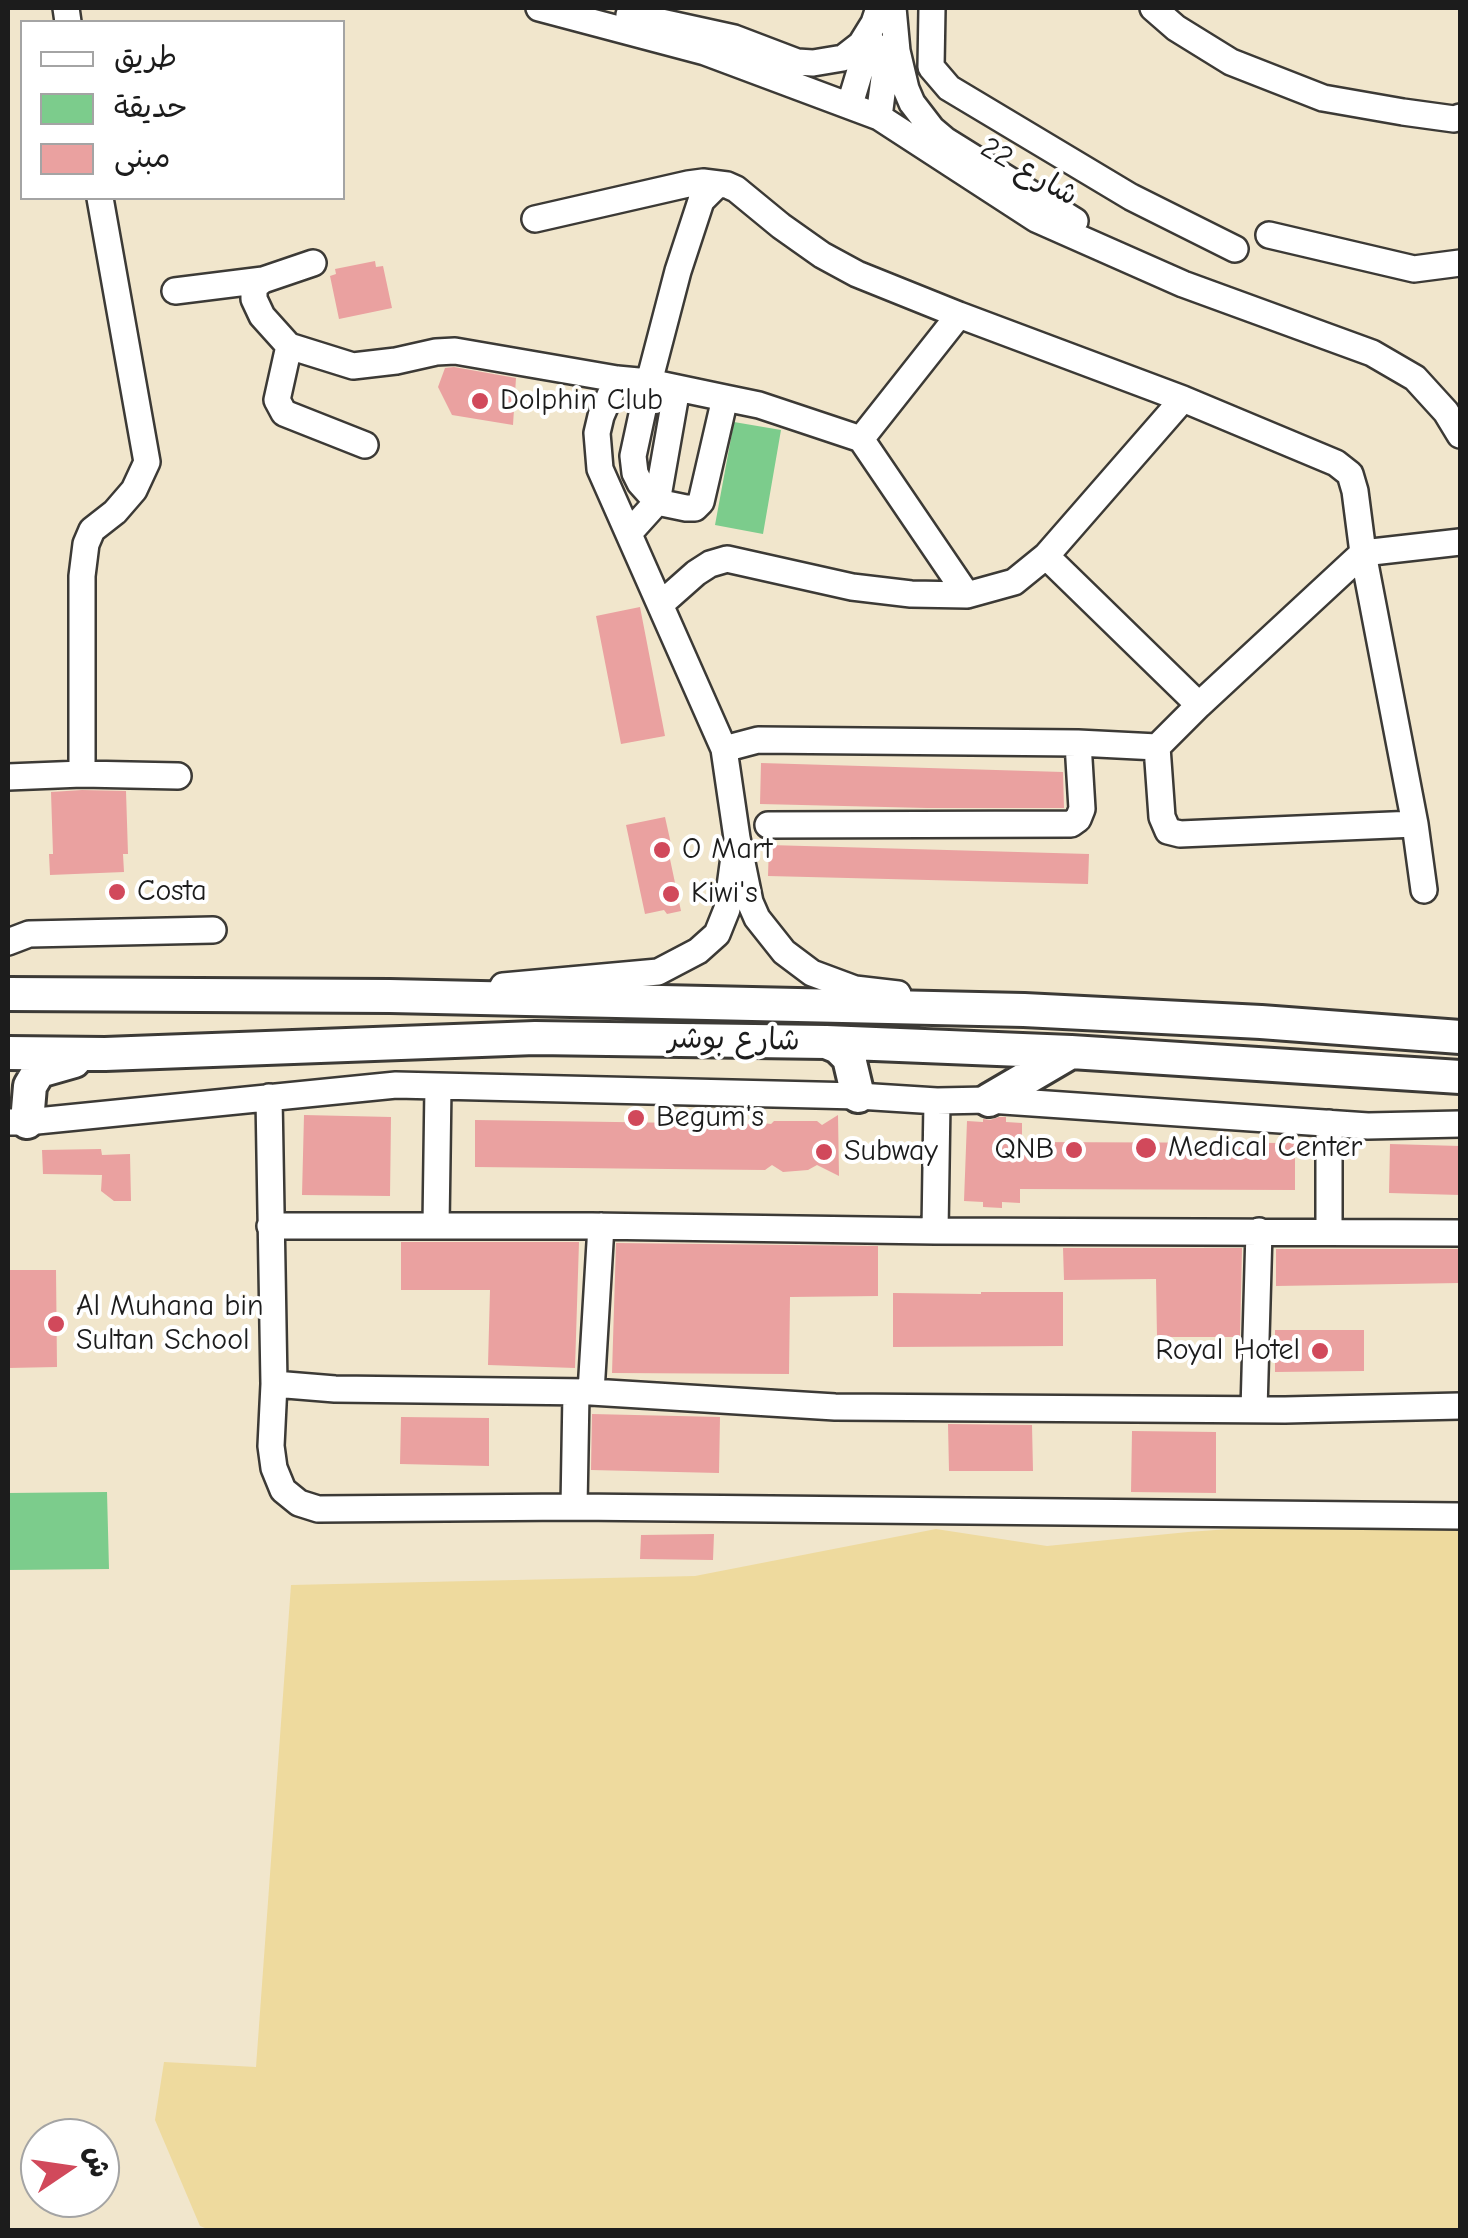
<!DOCTYPE html>
<html>
<head>
<meta charset="utf-8">
<style>
  body { margin:0 }
  #map { position:relative; width:1468px; height:2238px; overflow:hidden; background:#f1e6cc; font-family:"Comic Neue","Playpen Sans Arabic",sans-serif }
  canvas { display:block }
  .frame { position:absolute; inset:0; border:10px solid #1c1c1c; pointer-events:none }
  .legend { position:absolute; left:20px; top:20px; width:325px; height:180px; box-sizing:border-box; background:#fff; border:2px solid #a4a4a4; margin:0; padding:12px 18px; list-style:none; font-size:30px; color:#1c1c1c }
  .legend li { display:flex; align-items:center; gap:20px; height:50px }
  .legend b { width:50px; border:2px solid #a4a4a4 }
  .north { position:absolute; left:20px; top:2118px; width:100px; height:100px; box-sizing:border-box; background:#fff; border:2px solid #a4a4a4; border-radius:50%; rotate:77deg; font-size:28px; font-weight:700; line-height:40px; text-align:center; color:#1c1c1c }
  .north::after { content:''; display:block; margin:auto; width:35px; height:45px; background:#d1495b; clip-path:polygon(50% 0,100% 100%,50% 72%,0 100%) }
</style>
</head>
<body>
<div id="map">
<canvas width="1468" height="2238"></canvas>
<div class="frame"></div>
<ul class="legend">
<li><b style="height:12px;background:#fff"></b>طريق</li>
<li><b style="height:28px;background:#7ccc8c"></b>حديقة</li>
<li><b style="height:28px;background:#eaa1a0"></b>مبنى</li>
</ul>
<div class="north">ش</div>
</div>
<script>
const context = document.querySelector('canvas').getContext('2d');
context.lineJoin = 'round';
function fill(path, color) { context.fillStyle = color; context.fill(path, 'evenodd'); }
const toPath = rows => new Path2D(rows.map(r => 'M' + r).join(''));
function strokePath(path, color, width, dash) { context.strokeStyle = color; context.lineWidth = width; context.lineCap = dash ? 'butt' : 'round'; context.setLineDash(dash || []); context.stroke(path); }
function label(font, color, halo, rows, align = 'center') {
  context.font = font + ' "Comic Neue","Playpen Sans Arabic",sans-serif'; context.lineWidth = 8; context.setLineDash([]); context.textBaseline = 'middle'; context.strokeStyle = halo; context.fillStyle = color; for (const [text, x, y, turn = 0] of rows) {
    context.save(); context.translate(x, y); context.rotate((+turn || 0) * Math.PI / 180); context.textAlign = isNaN(turn) ? turn : align; if (halo) context.strokeText(text, 0, 0); context.fillText(text, 0, 0); context.restore();
  }
}
const green = toPath([
  [734,422,781,430,763,534,715,525],
  [107,1492,109,1569,8,1570,8,1493]
]);
const sand = toPath([
  [1368,1519,1460,1528,1460,2230,210,2230,200,2226,155,2120,164,2062,256,2067,291,1585,695,1576,936,1529,1047,1546,1188,1532]
]);
const building = toPath([
  [375,261,376,267,383,266,392,308,339,319,330,276,336,274,335,269],
  [454,367,516,378,513,425,452,415,438,387,445,368],
  [640,607,665,736,621,744,596,616],
  [761,763,1063,772,1064,808,927,808,760,804],
  [82,790,126,791,128,854,123,854,124,872,50,875,49,854,53,854,51,792],
  [665,817,671,844,667,845,681,911,667,914,664,910,645,914,626,825],
  [769,845,1089,854,1088,884,768,876],
  [304,1115,391,1117,390,1196,302,1195],
  [838,1115,839,1176,817,1165,808,1170,783,1172,772,1165,765,1170,475,1167,475,1120,755,1124,755,1122,771,1124,774,1121,817,1121,822,1125],
  [999,1117,1006,1117,1006,1122,1022,1123,1022,1142,1295,1143,1295,1190,1020,1189,1020,1203,1002,1202,1002,1208,983,1207,983,1202,964,1201,967,1121,983,1122,983,1119,990,1120],
  [1390,1144,1460,1146,1460,1195,1389,1193],
  [101,1149,102,1155,130,1154,131,1201,114,1201,101,1191,102,1175,43,1174,42,1150],
  [401,1242,579,1242,575,1368,488,1365,490,1290,401,1290],
  [616,1243,878,1246,878,1296,790,1297,789,1374,612,1373],
  [1063,1248,1242,1248,1240,1337,1157,1337,1156,1279,1064,1280],
  [1276,1249,1460,1249,1460,1283,1276,1286],
  [8,1270,56,1270,57,1367,8,1368],
  [981,1292,1063,1292,1063,1346,893,1347,893,1293,981,1294],
  [1275,1330,1364,1330,1364,1371,1275,1372],
  [592,1414,720,1417,719,1473,591,1470],
  [401,1417,489,1418,489,1466,400,1464],
  [948,1424,1032,1425,1033,1471,949,1471],
  [1132,1431,1216,1432,1216,1493,1131,1492],
  [714,1534,713,1560,640,1559,641,1535]
]);
const minor = toPath([
  [66,8,68,22],
  [539,8,705,52,879,117,1036,219,1183,284,1372,353,1415,378,1446,412,1460,435],
  [893,8,897,51,906,89,912,103,932,129,945,140,1075,221],
  [932,8,931,67,949,88,1131,197,1235,249],
  [1153,8,1176,28,1231,62,1323,98,1403,112,1454,119,1460,117],
  [629,15,734,38,797,62,813,63,843,58,861,44,874,23,879,8],
  [850,104,870,38],
  [879,117,888,47],
  [717,185,701,201,678,271,649,382,633,456,635,473,640,483,657,502,686,508,695,508,701,502,725,398],
  [535,219,688,184,703,182,727,185,736,189,781,226,822,255,857,274,959,315,1183,399,1336,463,1350,474,1355,491,1363,553,1460,542],
  [1269,235,1414,269,1460,263],
  [313,263,263,280,254,287,254,299,262,316,289,346,353,366,396,361,436,352,455,351,617,379,649,382,725,398,759,405,861,439],
  [175,291,263,280],
  [959,315,861,439,967,595],
  [289,346,277,400,284,413,365,445],
  [617,379,601,416,597,433,600,469,724,749,737,838,750,902,757,918,784,952,812,973,855,989,898,994],
  [629,533,657,502,677,388],
  [1046,556,1199,705],
  [661,604,696,573,710,564,727,559,852,587,911,594,967,595,1014,582,1046,556,1183,399],
  [724,749,758,740,1078,743,1157,747],
  [82,774,82,576,86,544,92,530,115,512,134,490,147,462,100,198],
  [8,777,82,774,178,776],
  [1415,824,1180,834,1168,831,1162,817,1157,747,1199,705,1363,553,1415,824,1424,890],
  [768,825,1071,824,1078,819,1082,809,1078,743],
  [8,942,29,934,213,930],
  [503,986,658,972,698,951,717,934,727,909,734,857],
  [269,1097,274,1384,271,1446,274,1468,283,1490,299,1503,318,1509,574,1507],
  [8,1122,27,1122,396,1085,858,1096,937,1101,989,1100,1368,1126,1460,1124],
  [1329,1123,1329,1231],
  [270,1226,592,1226,935,1231,1460,1233],
  [436,1226,438,1086],
  [935,1231,937,1101],
  [274,1384,335,1389,591,1392,835,1407,1285,1410,1460,1406],
  [591,1392,601,1226],
  [576,1393,574,1507,1460,1516],
  [1254,1410,1259,1231]
]);
const major = toPath([
  [8,994,390,996,1024,1010,1261,1022,1460,1037],
  [826,1042,838,1047,849,1058,858,1096],
  [8,1053,105,1054,535,1038,826,1042,1071,1052,1460,1077],
  [989,1100,1071,1052],
  [27,1122,30,1086,39,1071,74,1061]
]);
const markers = [
  [480,401,10,"#d1495b"],
  [662,850,10,"#d1495b"],
  [117,892,10,"#d1495b"],
  [671,894,10,"#d1495b"],
  [636,1118,10,"#d1495b"],
  [1146,1148,12,"#d1495b"],
  [1074,1150,10,"#d1495b"],
  [824,1152,10,"#d1495b"],
  [56,1324,10,"#d1495b"],
  [1320,1351,10,"#d1495b"]
];
const streetNames = [
  ["شارع 22",1029,172,30],
  ["شارع بوشر",734,1040,1]
];
const poiNames = [
  ["Dolphin Club",500,401],
  ["O Mart",682,850],
  ["Costa",137,892],
  ["Kiwi's",691,894],
  ["Begum's",656,1118],
  ["Medical Center",1168,1148],
  ["QNB",1054,1150,"right"],
  ["Subway",844,1152],
  ["Al Muhana bin",76,1307],
  ["Sultan School",76,1341],
  ["Royal Hotel",1300,1351,"right"]
];
fill(green, '#7ccc8c');
fill(sand, '#eeda9e');
fill(building, '#eaa1a0');
strokePath(minor, '#3c3a36', 30);
strokePath(major, '#3c3a36', 38);
strokePath(minor, '#fff', 25);
strokePath(major, '#fff', 32);
for (const [x, y, r, color] of markers) { const dot = new Path2D(); dot.arc(x, y, r, 0, 2 * Math.PI); context.fillStyle = color; context.fill(dot); strokePath(dot, '#fff', 4); }
label('30px', '#1c1c1c', '#fff', streetNames);
label('30px', '#1c1c1c', '#fff', poiNames, 'left');
</script>
</body>
</html>
